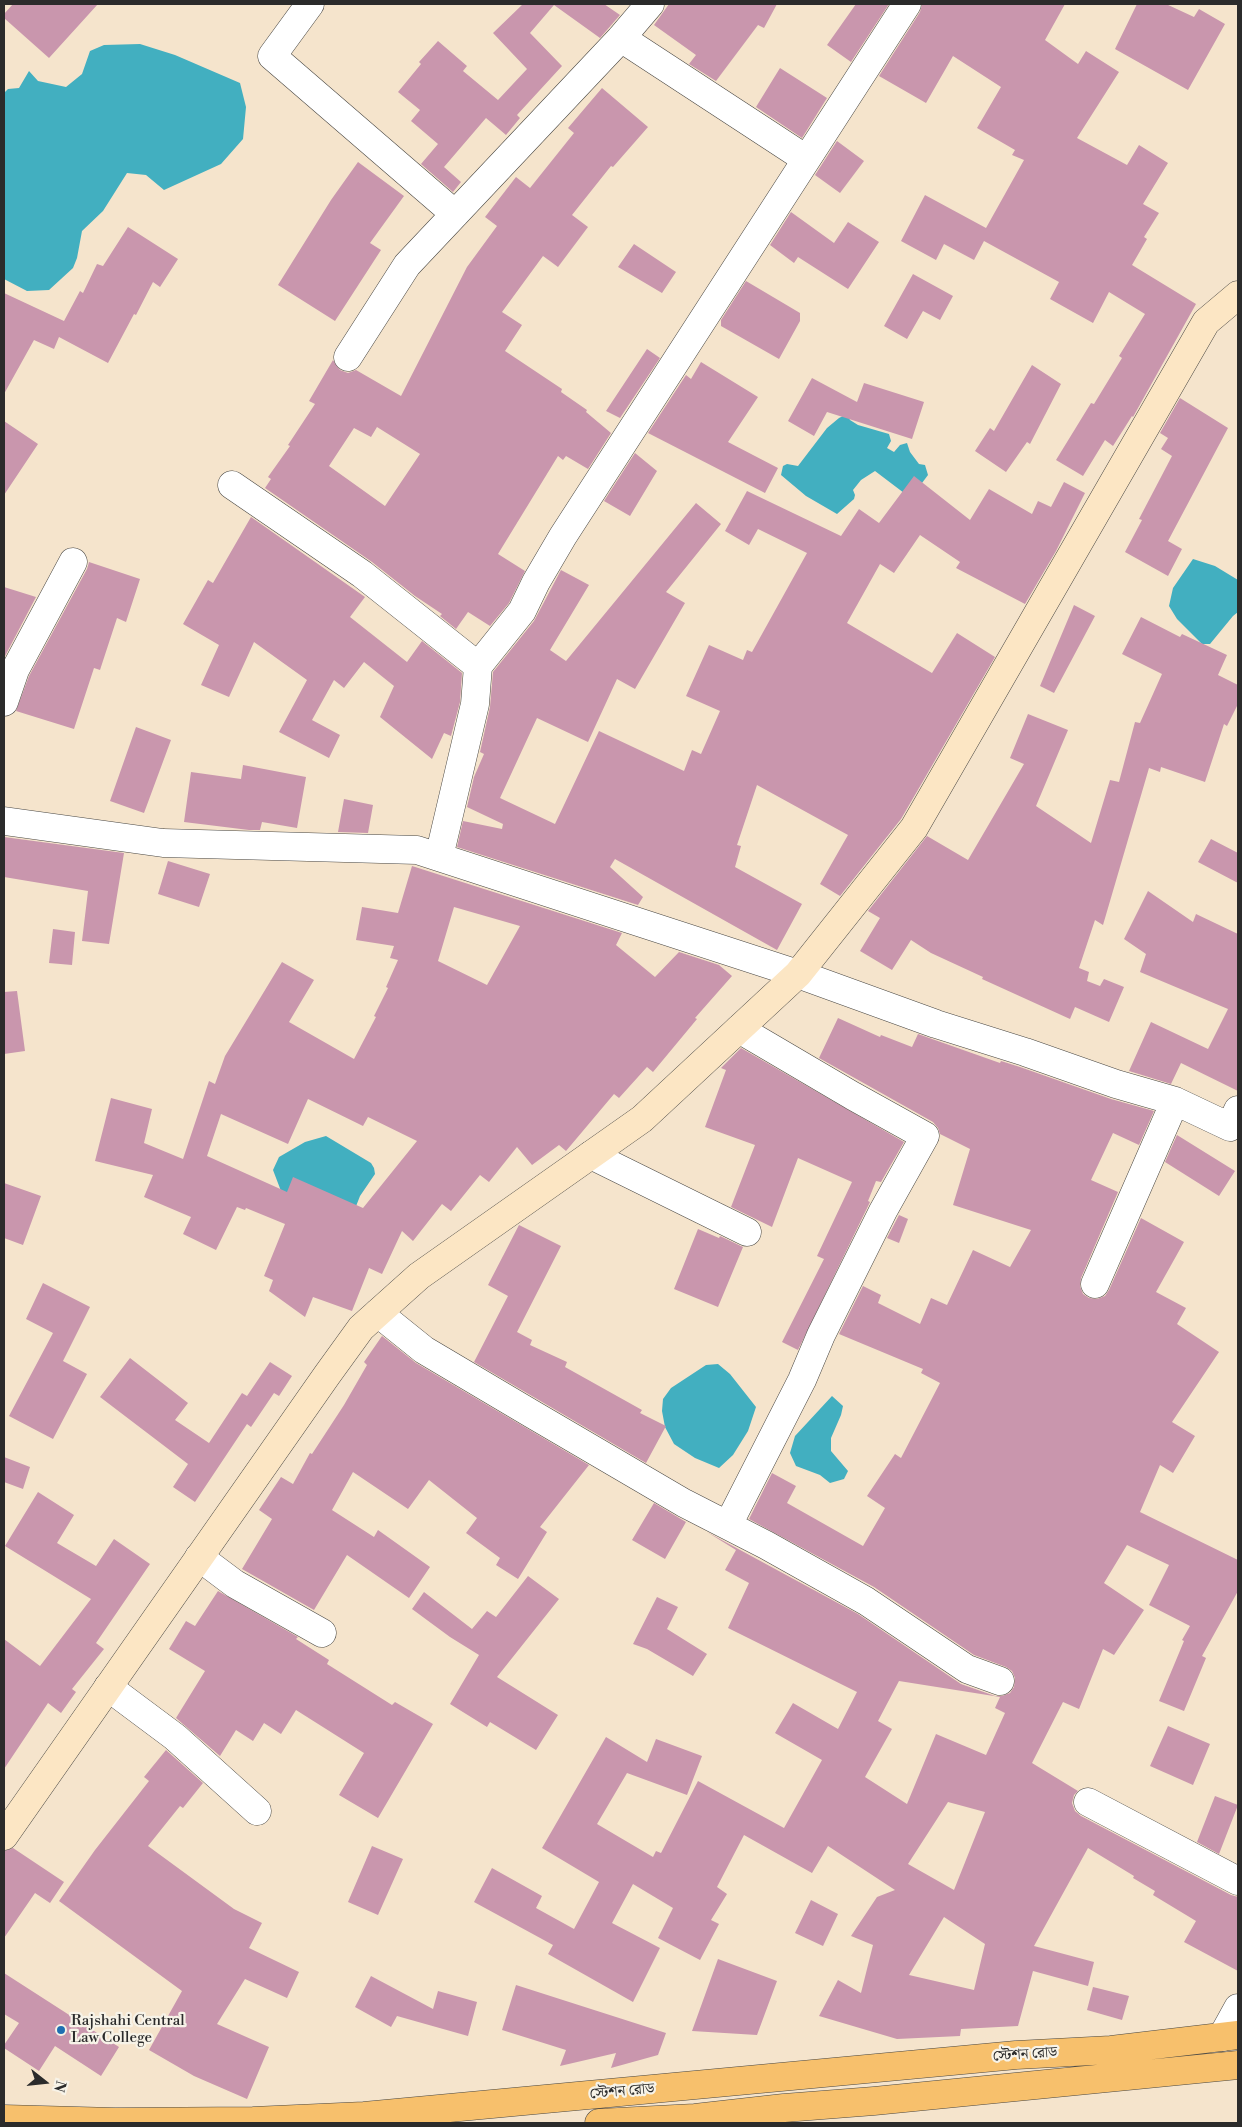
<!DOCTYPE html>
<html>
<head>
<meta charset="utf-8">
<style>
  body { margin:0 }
  #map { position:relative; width:1242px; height:2127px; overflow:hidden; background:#f5e4cc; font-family:"Libre Bodoni",serif }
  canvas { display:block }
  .frame { position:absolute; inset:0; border:5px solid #2b2b2b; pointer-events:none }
  .north { position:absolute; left:20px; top:2057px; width:50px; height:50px; -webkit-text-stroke:4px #f7f3e8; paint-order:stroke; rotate:106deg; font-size:14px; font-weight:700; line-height:20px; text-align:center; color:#2b2b2b }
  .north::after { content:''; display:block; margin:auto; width:18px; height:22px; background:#2b2b2b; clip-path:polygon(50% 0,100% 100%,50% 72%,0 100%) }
</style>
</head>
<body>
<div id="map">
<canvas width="1242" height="2127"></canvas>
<div class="frame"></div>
<div class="north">N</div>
</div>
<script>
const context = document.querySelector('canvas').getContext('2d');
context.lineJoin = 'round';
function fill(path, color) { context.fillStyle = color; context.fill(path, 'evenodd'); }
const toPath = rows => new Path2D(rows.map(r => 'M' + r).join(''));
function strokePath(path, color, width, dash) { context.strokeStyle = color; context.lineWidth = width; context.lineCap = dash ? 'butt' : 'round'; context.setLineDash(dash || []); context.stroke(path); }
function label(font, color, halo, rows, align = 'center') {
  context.font = font + ' "Libre Bodoni","Noto Serif Bengali",serif'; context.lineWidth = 4.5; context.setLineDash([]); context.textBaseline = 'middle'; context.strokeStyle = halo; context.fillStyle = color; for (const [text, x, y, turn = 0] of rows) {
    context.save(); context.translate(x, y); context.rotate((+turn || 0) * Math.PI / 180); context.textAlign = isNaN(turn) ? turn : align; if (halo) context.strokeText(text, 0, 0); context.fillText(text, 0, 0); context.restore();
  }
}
const water = toPath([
  [140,44,175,55,240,83,246,107,243,139,221,164,164,190,146,175,127,173,103,211,82,231,77,258,73,268,49,290,27,291,4,279,4,93,8,89,19,88,29,71,38,81,66,87,82,74,90,51,104,45],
  [847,414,850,420,858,425,889,434,891,441,887,448,894,452,900,445,907,443,910,452,919,464,925,465,928,475,916,491,904,493,875,471,861,480,853,490,855,495,854,499,837,514,806,496,781,475,783,466,787,464,798,466,827,428,839,418],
  [1193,559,1215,566,1238,580,1238,612,1233,616,1210,644,1202,644,1177,619,1169,606,1173,588],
  [326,1136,371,1163,374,1168,375,1174,360,1196,353,1214,281,1191,273,1170,279,1157,305,1142],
  [718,1364,730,1374,756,1407,748,1431,733,1455,719,1468,695,1458,674,1444,665,1427,662,1411,663,1399,671,1388,706,1365],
  [832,1396,843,1406,841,1415,831,1438,831,1451,848,1471,844,1479,830,1483,820,1475,796,1466,790,1453,795,1436]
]);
const building = toPath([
  [13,4,98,4,49,58,4,18,4,14],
  [523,4,604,4,620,15,600,38,554,5,530,33,562,66,517,115,520,118,506,135,486,118,444,167,461,182,453,192,421,164,438,144,411,121,420,110,398,92,421,64,419,62,438,41,467,66,463,71,498,100,527,69,493,33],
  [669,4,777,4,764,28,758,25,716,81,689,64,696,55,654,25],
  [856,4,889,4,851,62,827,45],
  [922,4,1065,4,1045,40,1078,64,1086,51,1119,72,1077,138,1127,165,1139,145,1168,163,1143,204,1159,213,1144,237,1147,239,1132,265,1196,304,1133,417,1132,416,1113,446,1105,440,1083,476,1056,460,1091,403,1094,404,1122,358,1119,356,1145,314,1109,292,1093,323,1050,299,1059,282,984,241,974,260,944,244,936,260,901,241,925,195,986,228,1024,160,1012,155,1015,150,977,128,1001,87,953,56,926,103,879,76,920,12],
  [1137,4,1166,4,1194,17,1199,9,1225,24,1188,90,1115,49],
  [780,68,827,98,802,138,756,107],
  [602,88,648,127,613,167,611,166,572,215,588,227,558,267,543,256,502,312,522,325,505,351,562,389,561,392,587,410,586,412,611,433,588,469,566,456,563,460,558,456,498,554,525,571,509,603,490,626,468,612,456,629,440,616,442,614,415,596,372,562,265,488,271,479,268,477,290,446,288,445,315,404,309,401,333,360,340,370,348,373,356,370,401,396,467,267,497,226,485,217,516,177,530,188,574,133,568,128],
  [377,427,420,454,385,506,329,466,354,428,371,437],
  [837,141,864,161,840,193,815,175],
  [358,162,404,196,370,243,381,250,335,321,278,285,331,200],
  [791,212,834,243,848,222,879,242,848,289,798,257,794,263,770,245],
  [128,227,178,259,160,287,153,282,136,315,134,314,108,363,59,337,54,349,34,340,4,394,4,293,64,321,80,291,83,293,97,264,103,266],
  [634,244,676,272,662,293,618,267],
  [913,274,953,296,940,320,923,311,907,339,884,326],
  [746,281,800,313,800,321,779,359,721,326,721,320],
  [647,349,660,358,620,418,606,411],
  [701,362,758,397,728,442,778,468,765,493,648,433,686,375,691,379],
  [1032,365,1061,384,1030,444,1027,442,1006,472,975,451,990,428,994,431],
  [812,378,857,402,864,383,924,402,912,439,827,412,814,436,788,421],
  [1180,398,1228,428,1168,541,1182,549,1168,576,1125,552,1142,520,1139,519,1172,456,1161,449,1168,438,1160,433],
  [4,421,38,444,4,495],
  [635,453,657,471,630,516,604,501],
  [914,476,970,520,989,489,1032,514,1038,501,1051,507,1064,482,1085,493,1056,551,1025,604,956,568,960,562,920,535,894,573,880,564,847,623,932,673,957,633,995,657,901,819,840,896,820,884,848,835,757,785,737,845,741,846,735,867,802,904,777,950,615,859,610,867,643,897,638,905,457,847,463,821,502,829,503,824,467,807,474,777,484,754,480,752,490,707,493,672,534,621,561,570,589,585,550,650,566,661,696,503,721,524,666,592,685,603,635,689,617,679,588,742,537,718,500,798,555,824,599,731,684,771,692,750,701,754,720,711,686,696,709,645,743,660,747,650,752,652,807,553,758,529,749,545,725,531,747,491,841,536,859,509,879,523],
  [251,517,365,597,350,617,407,662,422,641,462,673,460,702,451,736,444,733,432,759,380,717,394,686,364,662,344,688,334,680,312,720,340,735,329,758,279,732,307,680,254,642,229,697,201,685,219,645,183,624,208,580,213,583],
  [89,562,140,579,126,622,117,618,100,670,94,668,74,729,16,711,29,676,87,569],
  [4,587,36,597,4,658],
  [1074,605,1095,616,1054,693,1040,686],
  [1141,617,1180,637,1182,634,1227,655,1218,675,1238,685,1238,704,1227,726,1224,724,1205,782,1161,767,1160,772,1149,768,1103,925,1095,920,1079,968,1089,972,1087,981,1100,986,1104,979,1124,987,1109,1022,1075,1007,1070,1019,982,979,983,977,931,953,911,940,892,970,860,951,880,918,868,911,927,836,968,860,1024,764,1010,758,1028,714,1068,730,1036,806,1091,843,1110,780,1119,782,1135,722,1140,723,1162,674,1122,654],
  [136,727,171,740,144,813,110,801],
  [243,765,306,777,297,828,262,822,260,830,249,830,184,822,191,772,241,779],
  [344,799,373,805,368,833,338,832],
  [4,837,124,853,109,944,82,941,88,891,4,877],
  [1211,839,1238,853,1238,883,1198,862],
  [168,861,210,874,199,907,158,894],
  [412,866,622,933,616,945,655,977,679,952,719,965,732,976,695,1018,697,1019,653,1072,647,1067,619,1098,614,1094,566,1151,559,1145,532,1165,517,1147,489,1182,480,1175,451,1211,442,1204,413,1241,402,1231,382,1274,369,1268,352,1311,313,1297,305,1317,269,1291,273,1280,264,1276,285,1224,246,1208,245,1210,237,1207,216,1250,183,1234,191,1217,144,1197,153,1175,95,1161,111,1098,152,1109,144,1143,183,1159,209,1081,215,1084,225,1056,282,962,314,980,289,1022,354,1059,376,1017,374,1016,388,988,386,987,398,960,390,958,394,946,356,940,362,907,398,913],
  [454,907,520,926,487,985,438,961],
  [308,1099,363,1126,368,1117,417,1141,363,1208,293,1177,287,1192,207,1156,221,1114,288,1144],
  [1148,891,1193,922,1196,914,1238,934,1238,1091,1181,1063,1171,1084,1129,1071,1151,1022,1208,1049,1228,1009,1140,972,1146,954,1124,939],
  [53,929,75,932,72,965,49,963],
  [17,991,25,1051,4,1054,4,992],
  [838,1018,880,1037,881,1035,912,1047,918,1034,1000,1063,1001,1061,1020,1067,1111,1099,1154,1111,1139,1145,1113,1133,1091,1180,1118,1192,1081,1278,1080,1286,1083,1294,1089,1298,1097,1299,1105,1296,1109,1290,1141,1218,1184,1242,1156,1292,1186,1308,1177,1324,1219,1352,1172,1422,1195,1436,1173,1473,1160,1465,1140,1512,1238,1560,1238,1591,1202,1656,1206,1658,1184,1711,1159,1701,1184,1641,1182,1640,1190,1626,1149,1605,1169,1565,1127,1545,1104,1583,1144,1610,1114,1655,1103,1649,1079,1709,1063,1702,1032,1763,1078,1791,1074,1795,1072,1803,1075,1811,1081,1816,1231,1895,1238,1897,1238,1971,1184,1942,1196,1921,1153,1895,1155,1891,1133,1878,1134,1876,1088,1848,1034,1946,1094,1962,1088,1986,1033,1971,1018,2026,961,2029,960,2036,897,2039,819,2016,838,1980,861,1993,873,1945,851,1936,877,1897,895,1890,828,1846,812,1873,744,1835,717,1887,727,1894,711,1920,719,1924,700,1960,658,1938,673,1908,633,1884,612,1923,660,1948,633,2002,548,1954,553,1945,474,1902,492,1868,542,1896,536,1908,574,1929,599,1882,542,1848,606,1737,647,1762,656,1739,702,1756,687,1795,627,1773,597,1824,653,1857,656,1851,661,1853,698,1781,784,1828,822,1760,775,1733,793,1703,838,1729,857,1692,728,1628,749,1583,725,1570,736,1550,707,1532,858,1614,961,1684,995,1696,1002,1696,1010,1693,1014,1687,1015,1678,1012,1671,1006,1667,974,1655,874,1587,749,1519,772,1473,796,1486,787,1503,863,1546,885,1508,867,1496,895,1454,901,1458,940,1383,921,1373,923,1369,839,1334,863,1286,881,1295,878,1303,920,1324,931,1298,947,1305,973,1250,1010,1267,1031,1230,953,1205,970,1149,940,1134,938,1128,933,1122,819,1058],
  [899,1681,1000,1697,995,1708,1005,1713,986,1755,936,1734,907,1804,865,1777,892,1729,878,1721],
  [948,1802,985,1812,954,1890,908,1864],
  [944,1917,985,1944,974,1990,909,1975],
  [741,1048,904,1142,881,1182,876,1181,868,1201,870,1202,798,1350,782,1342,824,1259,817,1256,852,1182,798,1158,772,1227,731,1207,755,1145,705,1127,726,1070,721,1068],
  [1177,1135,1235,1171,1219,1196,1165,1162],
  [4,1183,41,1196,23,1245,4,1238],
  [899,1215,908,1219,899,1243,887,1238],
  [519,1225,561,1246,517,1332,532,1340,530,1345,567,1362,565,1367,642,1410,640,1413,666,1426,646,1463,474,1362,508,1296,488,1285],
  [698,1229,719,1238,720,1236,743,1247,718,1307,674,1289],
  [43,1283,90,1307,63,1361,87,1374,53,1439,9,1416,53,1333,26,1319],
  [382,1336,416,1363,589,1465,540,1527,547,1532,518,1579,496,1565,500,1558,466,1533,477,1518,429,1480,408,1509,353,1472,332,1510,374,1537,378,1530,430,1567,409,1598,347,1555,314,1610,242,1569,272,1519,259,1510,281,1477,293,1484,310,1453,312,1454,344,1405,367,1365,364,1362],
  [130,1358,188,1403,175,1420,209,1443,242,1393,247,1396,270,1362,292,1376,279,1396,274,1393,251,1427,247,1424,195,1502,173,1487,188,1464,100,1397],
  [4,1457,30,1467,23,1489,4,1482],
  [38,1492,74,1515,57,1543,96,1566,114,1539,150,1564,96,1643,104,1649,72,1689,76,1692,61,1713,48,1703,4,1769,4,1639,40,1666,91,1599,5,1546],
  [654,1503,686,1522,665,1559,632,1540],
  [528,1576,559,1599,497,1677,558,1715,536,1750,490,1722,487,1727,450,1704,479,1655,450,1637,412,1609,424,1592,472,1629,487,1611,496,1617],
  [218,1591,298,1637,296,1639,329,1660,327,1664,392,1705,395,1702,433,1724,378,1818,339,1795,364,1753,296,1710,281,1734,264,1723,253,1741,236,1730,220,1756,176,1718,205,1671,169,1649,186,1621,195,1626],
  [657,1597,678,1607,667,1629,707,1654,693,1676,647,1649,633,1644],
  [1168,1726,1210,1744,1193,1785,1150,1766],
  [166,1750,203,1783,183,1808,180,1806,148,1846,234,1909,262,1923,249,1948,299,1972,287,1998,245,1979,217,2024,269,2047,247,2099,194,2076,149,2050,182,1991,59,1901,95,1850,149,1781,144,1777],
  [1215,1796,1238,1805,1219,1854,1197,1842],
  [372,1846,403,1859,378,1915,348,1902],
  [13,1848,64,1882,50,1903,35,1893,4,1938,4,1851],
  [811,1900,838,1914,823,1946,795,1933],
  [718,1959,777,1981,757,2035,692,2031],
  [4,1973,119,2047,101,2076,55,2046,39,2071,4,2048,4,2045,19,2023,4,2014],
  [371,1976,433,2009,438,1991,477,2002,468,2036,397,2016,391,2027,355,2007],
  [516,1985,666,2033,658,2055,611,2068,616,2053,560,2066,566,2050,502,2030],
  [1093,1987,1129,1996,1122,2020,1087,2010]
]);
const minor = toPath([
  [310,4,272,56,455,214],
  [621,38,806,159],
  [348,357,407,265,621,38,650,4],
  [232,485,362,574,478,666],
  [4,702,15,670,73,562],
  [4,821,163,843,417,850,798,974,936,1024,1025,1052,1116,1084,1175,1101,1230,1127,1238,1110],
  [439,857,475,704,478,666,522,611,536,582,563,536,907,4],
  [591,1155,747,1232],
  [1095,1284,1175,1101],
  [378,1313,424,1350,532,1414,684,1503,766,1545,866,1601,967,1669,1000,1681],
  [728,1525,802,1380,821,1335,883,1211,925,1136,853,1096,739,1029],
  [199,1557,235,1584,322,1633],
  [108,1687,175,1737,257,1811],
  [1088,1802,1238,1881],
  [1222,2037,1238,2008]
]);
const secondary = toPath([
  [4,1836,327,1375,361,1328,419,1276,642,1119,798,974,914,828,1206,322,1238,295]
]);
const primary = toPath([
  [4,2119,115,2122,253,2121,364,2116,1016,2055,1111,2050,1238,2035],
  [599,2123,695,2118,784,2108,874,2101,1238,2065]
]);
const markers = [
  [61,2030,5,"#1f6fb2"]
];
const poiNames = [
  ["Rajshahi Central",71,2021],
  ["Law College",71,2038]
];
const streetNames = [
  ["স্টেশন রোড",1025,2055,-4],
  ["স্টেশন রোড",622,2092,-5]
];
fill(water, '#42afc0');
fill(building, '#c996ad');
strokePath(minor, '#494743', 29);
strokePath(secondary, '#494743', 29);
strokePath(primary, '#494743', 29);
strokePath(minor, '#fff', 28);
strokePath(secondary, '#fce6c4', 28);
strokePath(primary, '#f7c06c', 28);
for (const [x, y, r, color] of markers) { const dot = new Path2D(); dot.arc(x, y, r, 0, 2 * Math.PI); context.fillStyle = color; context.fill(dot); strokePath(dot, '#f7f3e8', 2); }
label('15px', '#2b2b2b', '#f7f3e8', poiNames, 'left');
label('15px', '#2b2b2b', '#f7f3e8', streetNames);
</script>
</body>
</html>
